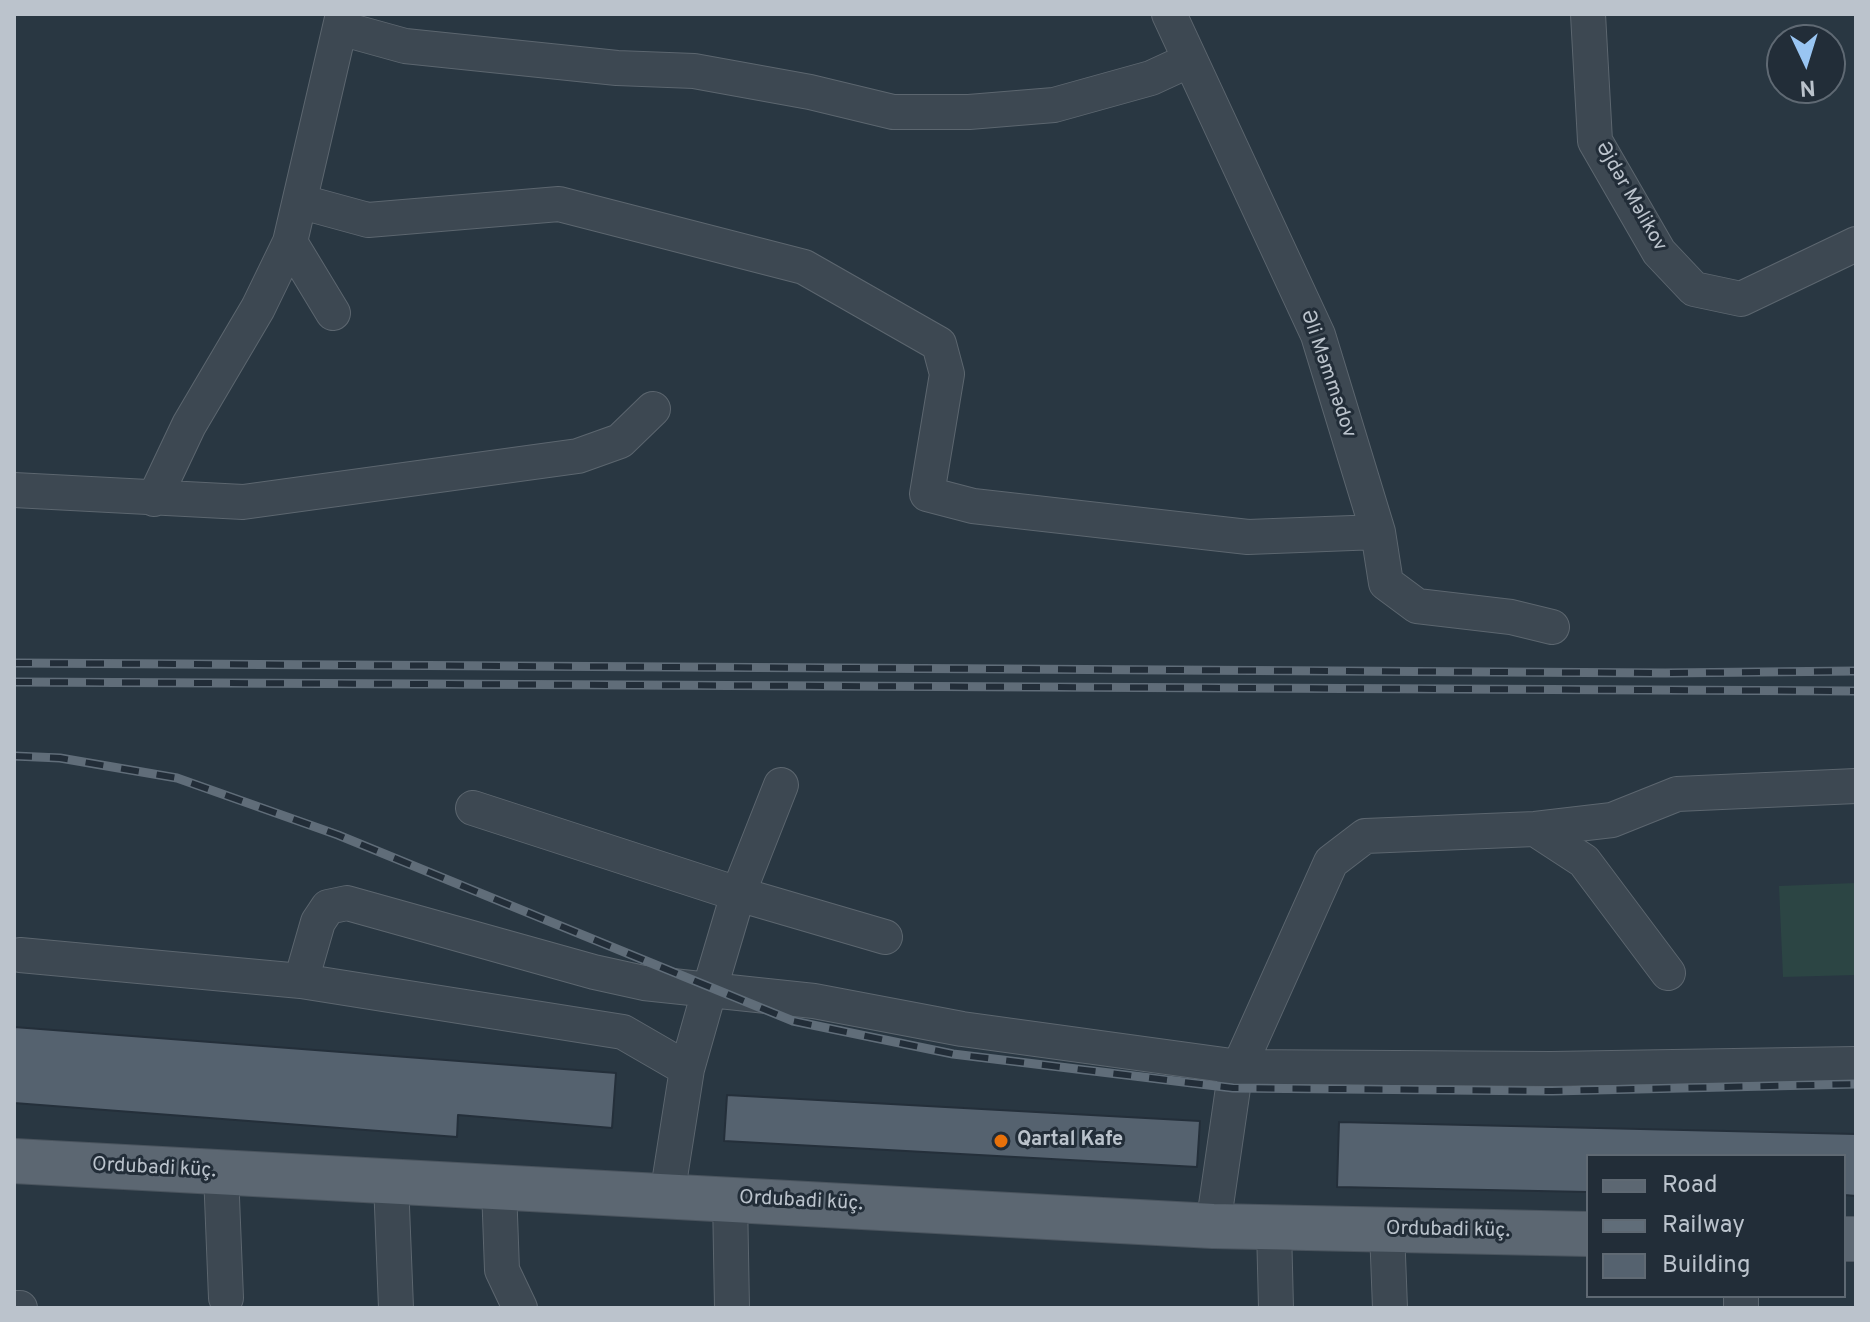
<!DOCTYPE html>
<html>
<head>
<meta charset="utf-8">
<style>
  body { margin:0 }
  #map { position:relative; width:1870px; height:1322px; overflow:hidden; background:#293742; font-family:Overpass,sans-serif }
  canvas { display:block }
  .frame { position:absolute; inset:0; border:16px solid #bbc3cc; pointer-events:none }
  .legend { position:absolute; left:1586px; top:1154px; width:260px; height:144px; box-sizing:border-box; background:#222d38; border:2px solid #5f6973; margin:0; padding:10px 14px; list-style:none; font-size:24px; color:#bbc3cc }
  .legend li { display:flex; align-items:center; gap:16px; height:40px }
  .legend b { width:40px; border:2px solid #5f6973 }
  .north { position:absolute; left:1766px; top:24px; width:80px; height:80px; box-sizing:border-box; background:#222d38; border:2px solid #5f6973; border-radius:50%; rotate:176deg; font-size:22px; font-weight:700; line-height:32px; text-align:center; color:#bbc3cc }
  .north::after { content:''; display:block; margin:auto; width:28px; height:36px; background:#99c5f2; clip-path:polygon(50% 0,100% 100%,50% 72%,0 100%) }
</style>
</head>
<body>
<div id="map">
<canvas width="1870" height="1322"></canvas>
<div class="frame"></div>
<ul class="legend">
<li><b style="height:10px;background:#5c6772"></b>Road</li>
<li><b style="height:10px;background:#606d79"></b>Railway</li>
<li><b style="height:22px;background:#55626f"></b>Building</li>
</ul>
<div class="north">N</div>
</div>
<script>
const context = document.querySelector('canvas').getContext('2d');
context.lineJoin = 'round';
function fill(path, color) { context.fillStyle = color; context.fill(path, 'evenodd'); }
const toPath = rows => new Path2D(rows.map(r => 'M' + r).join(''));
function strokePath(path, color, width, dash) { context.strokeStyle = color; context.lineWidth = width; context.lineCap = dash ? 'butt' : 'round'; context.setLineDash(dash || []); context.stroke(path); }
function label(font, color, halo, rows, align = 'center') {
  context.font = font + ' Overpass,sans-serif'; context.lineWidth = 6; context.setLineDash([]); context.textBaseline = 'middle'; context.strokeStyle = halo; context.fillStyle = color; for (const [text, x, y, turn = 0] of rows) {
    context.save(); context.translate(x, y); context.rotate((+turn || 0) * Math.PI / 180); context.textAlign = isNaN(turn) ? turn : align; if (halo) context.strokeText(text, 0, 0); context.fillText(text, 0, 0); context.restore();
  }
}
const green = toPath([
  [1856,883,1856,975,1783,977,1779,886]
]);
const building = toPath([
  [14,1027,616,1073,612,1128,458,1115,457,1137,14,1103,14,1027],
  [727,1095,1200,1121,1197,1167,724,1141,727,1095],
  [1339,1122,1856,1134,1856,1196,1844,1195,1844,1156,1588,1156,1588,1192,1337,1187,1339,1122]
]);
const minor = toPath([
  [1169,14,1318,335,1378,532,1386,583,1417,606,1511,617,1552,627],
  [1588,14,1595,141,1659,252,1694,289,1741,299,1856,244],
  [340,28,405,46,617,68,694,71,810,92,893,112,969,112,1054,105,1151,78,1190,60],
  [302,202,368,220,559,204,804,267,939,344,947,374,927,494,973,506,1248,537,1378,532],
  [290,242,333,313],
  [14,490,243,502,578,456,620,441,653,409],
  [154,499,189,425,258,308,290,242,343,14],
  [473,808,738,894,885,937],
  [1535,829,1584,861,1668,973],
  [20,955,301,981],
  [687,1069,623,1032,301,981,318,922,328,907,347,903,594,972,644,983,814,1001,962,1029,1239,1067,1551,1069,1856,1064],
  [221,1173,226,1298],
  [391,1182,396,1308],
  [499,1188,502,1270,520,1308],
  [667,1196,687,1069,710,988,738,894,781,785],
  [730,1198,732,1308],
  [1213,1226,1233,1088,1239,1067,1331,862,1365,836,1535,829,1612,820,1677,794,1856,786],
  [1274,1228,1276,1308],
  [1387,1230,1390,1308],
  [1741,1296,1741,1308],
  [14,1308,20,1308]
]);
const major = toPath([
  [14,1161,1213,1226,1588,1234],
  [1844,1239,1856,1239]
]);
const rail = toPath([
  [14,663,1665,673,1856,671],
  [14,682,1856,691],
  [14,756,60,758,177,778,338,835,793,1021,953,1054,1233,1088,1552,1091,1856,1084]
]);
const markers = [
  [1001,1141,8,"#e8710a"]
];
const streetNames = [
  ["Əjdər Məlikov",1630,197,60],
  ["Əli Məmmədov",1327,374,71],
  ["Ordubadi küç.",154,1169,3],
  ["Ordubadi küç.",801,1202,3],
  ["Ordubadi küç.",1448,1231,1]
];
const poiNames = [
  ["Qartal Kafe",1017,1141]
];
fill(green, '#2c4544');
fill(building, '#55626f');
strokePath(building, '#242f3a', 2);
strokePath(minor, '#5c666f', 36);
strokePath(major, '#4a545e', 46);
strokePath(minor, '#3d4852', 34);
strokePath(major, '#5c6772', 44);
strokePath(rail, '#606d79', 9);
strokePath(rail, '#222d38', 6, [18]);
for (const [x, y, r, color] of markers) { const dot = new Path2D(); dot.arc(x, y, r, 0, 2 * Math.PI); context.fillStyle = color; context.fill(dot); strokePath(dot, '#222d38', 3); }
label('20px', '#bbc3cc', '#222d38', streetNames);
label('bold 20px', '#bbc3cc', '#222d38', poiNames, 'left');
</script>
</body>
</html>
